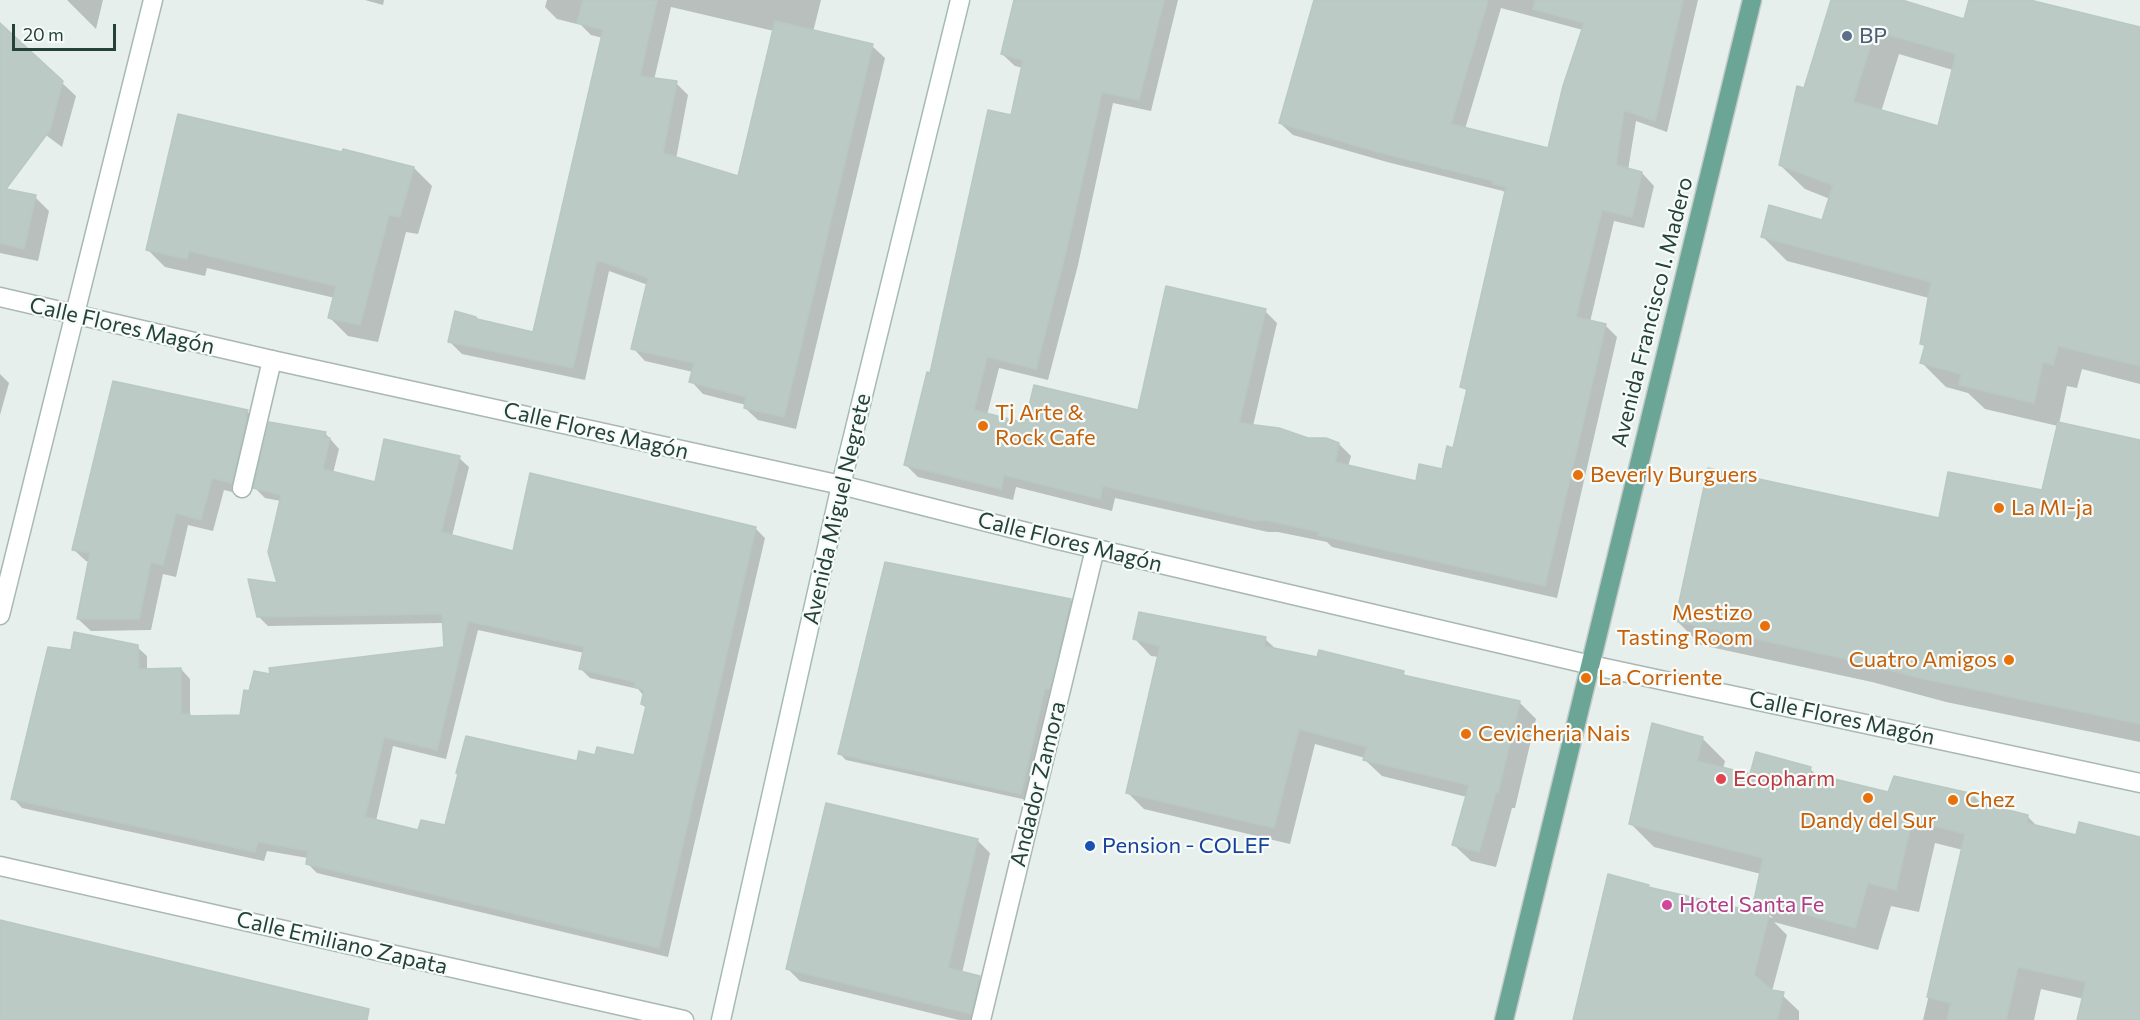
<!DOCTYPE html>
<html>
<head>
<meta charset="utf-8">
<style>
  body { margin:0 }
  #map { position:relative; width:2140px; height:1020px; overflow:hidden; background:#e6efeb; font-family:Commissioner,sans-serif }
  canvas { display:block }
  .scale { position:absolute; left:12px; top:24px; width:104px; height:27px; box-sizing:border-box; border:3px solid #24423a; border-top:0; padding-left:8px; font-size:18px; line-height:21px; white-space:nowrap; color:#24423a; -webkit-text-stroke:4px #f7fbf9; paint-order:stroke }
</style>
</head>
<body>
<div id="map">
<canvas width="2140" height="1020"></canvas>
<div class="scale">20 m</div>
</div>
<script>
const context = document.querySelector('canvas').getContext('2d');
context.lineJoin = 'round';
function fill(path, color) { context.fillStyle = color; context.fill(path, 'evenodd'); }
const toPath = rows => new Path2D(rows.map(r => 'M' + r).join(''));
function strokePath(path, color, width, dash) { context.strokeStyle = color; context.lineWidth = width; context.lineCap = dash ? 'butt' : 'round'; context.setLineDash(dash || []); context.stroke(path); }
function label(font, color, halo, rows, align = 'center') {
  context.font = font + ' Commissioner,sans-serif'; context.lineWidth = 4.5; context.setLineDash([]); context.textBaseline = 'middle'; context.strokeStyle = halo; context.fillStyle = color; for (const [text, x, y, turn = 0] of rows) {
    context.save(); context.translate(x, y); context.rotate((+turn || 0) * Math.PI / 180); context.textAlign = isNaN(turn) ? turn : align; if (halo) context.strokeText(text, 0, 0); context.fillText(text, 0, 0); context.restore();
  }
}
const shadow = toPath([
  [67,0,103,0,96,29],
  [365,0,384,0,383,5],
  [547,0,821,0,813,32,872,46,885,58,796,429,758,420,745,408,746,405,703,394,691,381,693,372,645,361,633,348,648,285,609,271,585,380,462,354,450,342,478,321,534,334,603,38,591,35,581,25,557,19,545,7],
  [671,7,774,31,739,178,676,159,688,95,676,83,654,80],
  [1015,0,1178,0,1151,111,1113,103,1078,265,1048,380,999,368,987,415,1026,425,1139,412,1265,311,1277,323,1253,426,1308,440,1339,444,1351,456,1348,467,1417,483,1443,471,1454,450,1468,392,1462,386,1506,194,1503,191,1387,162,1293,135,1280,123,1315,0,1698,0,1667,132,1636,121,1628,170,1642,173,1654,186,1644,228,1614,221,1590,322,1605,325,1617,337,1557,598,1332,547,1327,542,1278,532,1268,532,1115,498,1112,511,1016,487,1013,500,918,477,906,465,931,374,1012,116,1023,68,1015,66,1002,54],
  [1501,8,1583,30,1549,149,1465,129],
  [1833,0,1897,0,1965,21,1970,0,2024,0,2140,29,2140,384,2082,369,2077,388,2067,386,2059,424,2140,442,2140,742,1946,702,1872,682,1701,645,1677,621,1940,520,2043,492,2058,426,1985,409,1968,393,1946,387,1922,363,1926,348,1921,343,1929,298,1787,261,1763,237,1823,221,1830,199,1805,189,1780,165],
  [1899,54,1953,70,1939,128,1881,112],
  [0,25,76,96,62,147,0,101],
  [414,168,432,186,418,234,406,232,378,342,348,336,330,318,335,298,207,268,205,276,165,267,147,249],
  [0,184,6,190,35,197,49,211,38,261,0,253],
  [0,374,9,383,0,415],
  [247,411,259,424,244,495,224,490,213,531,188,525,176,577,163,574,151,630,91,631,78,619,90,562,86,561,73,549],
  [325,433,339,449,333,473,376,484,459,458,469,467,452,536,514,553,755,528,765,538,668,957,317,873,307,863,308,858,267,851,264,861,22,808,13,798,72,651,137,647,147,656,147,670,181,669,190,679,190,716,192,718,241,716,250,693,272,676,445,649,444,623,268,626,258,616,279,585,281,501,265,498,255,488],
  [478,630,584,653,580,668,590,678,638,689,644,696,642,704,647,709,636,757,597,757,578,762,446,827,419,832,376,821,393,746,446,759],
  [1071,600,1077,606,1027,800,846,760,840,754],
  [1135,639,1265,639,1277,650,1403,673,1408,678,1519,702,1536,719,1515,808,1512,808,1496,867,1471,861,1454,845,1467,797,1382,776,1365,760,1365,758,1315,744,1290,844,1144,809,1127,792,1159,657,1151,656],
  [1702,738,1725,761,1723,769,1751,776,1810,769,1819,777,1889,794,1973,795,1984,806,2027,816,2038,827,2077,836,2140,838,2140,1020,2078,1020,2084,999,2041,989,2034,1020,1923,1020,1963,850,1935,843,1919,912,1891,906,1878,950,1774,922,1787,935,1772,991,1780,993,1799,1011,1799,1020,1575,1020,1648,886,1651,889,1773,918,1755,900,1761,874,1654,847,1631,824],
  [977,840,990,853,962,973,979,978,992,991,985,1020,959,1020,800,981,787,968]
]);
const building = toPath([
  [583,0,657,0,640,76,677,81,663,153,738,176,775,21,873,44,784,417,744,408,746,397,689,382,694,363,631,349,648,278,597,260,573,368,448,342,455,311,476,317,477,319,533,332,603,30,577,23,583,0],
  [1014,0,1164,0,1139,100,1102,92,1066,252,1036,369,987,357,974,410,1025,423,1034,385,1138,410,1166,286,1266,309,1239,423,1279,428,1308,438,1326,438,1339,443,1335,462,1416,481,1419,464,1442,469,1447,446,1453,448,1467,389,1460,387,1506,187,1493,184,1494,181,1374,151,1279,123,1314,0,1488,0,1451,124,1548,148,1563,86,1584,23,1533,9,1535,0,1683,0,1655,121,1624,110,1616,165,1642,172,1632,217,1602,210,1576,317,1606,324,1545,586,1318,535,1319,532,1265,520,1255,521,1103,486,1100,499,1004,475,1001,489,904,465,927,372,930,373,988,110,1011,115,1023,60,1001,54,1014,0],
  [1831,0,1902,0,1964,19,1969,0,2030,0,2140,27,2140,366,2058,346,2053,365,2043,362,2034,403,1959,385,1961,374,1920,363,1925,345,1920,344,1931,282,1761,237,1769,205,1822,220,1833,185,1779,165,1797,86,1804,88,1831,0],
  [1875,31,1956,54,1938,126,1853,102,1875,31],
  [0,23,63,81,50,130,6,189,36,195,24,249,0,243,0,23],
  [178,114,342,152,343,149,414,167,400,217,389,215,360,325,328,318,336,286,189,251,187,259,146,250,178,114],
  [113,381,248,410,245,417,247,418,232,483,212,478,201,520,176,513,163,565,151,562,139,619,77,619,90,553,72,550,113,381],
  [269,422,326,432,324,437,330,438,323,469,375,482,384,439,460,456,441,532,513,551,530,473,756,527,659,948,306,864,308,851,258,842,255,852,11,799,48,647,71,650,74,632,138,645,139,669,181,668,181,714,190,714,190,716,240,715,244,690,249,691,254,671,270,674,269,668,444,647,442,614,257,617,248,579,277,583,268,552,281,495,253,488,269,422],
  [468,621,584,647,579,669,635,682,634,687,644,690,641,704,646,706,634,755,597,747,595,755,579,751,577,761,466,736,456,773,458,774,445,825,421,820,418,830,365,817,384,737,437,750,468,621],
  [2058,422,2140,440,2140,724,1920,678,1846,659,1675,621,1708,468,1939,518,1948,472,2042,490,2058,422],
  [885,562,1071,599,1050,689,1045,688,1021,794,838,754,885,562],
  [1139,612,1266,637,1264,646,1317,657,1319,650,1404,671,1403,675,1520,701,1498,793,1496,792,1479,852,1452,845,1469,785,1363,760,1367,747,1299,729,1274,828,1126,793,1160,646,1133,639,1139,612],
  [1652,723,1703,737,1697,761,1750,774,1756,752,1811,767,1810,773,1888,792,1894,776,1974,794,1973,801,2028,815,2027,823,2076,835,2079,822,2140,837,2140,1020,2077,1020,2086,982,2018,967,2006,1020,1947,1020,1951,1003,1927,997,1965,834,1912,820,1896,890,1868,883,1855,928,1754,900,1763,858,1629,824,1652,723],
  [826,803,978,839,948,968,980,976,971,1014,786,969,826,803],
  [1608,874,1649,885,1648,887,1769,915,1754,975,1772,990,1784,992,1777,1020,1573,1020,1608,874],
  [0,920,369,1009,367,1020,0,1020,0,920]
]);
const pedestrian = toPath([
  [981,1020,1095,549]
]);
const minor = toPath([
  [242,488,272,360]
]);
const tertiary = toPath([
  [0,297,272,360,841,485,1050,538,1591,665,2140,783],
  [0,615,153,0],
  [0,866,684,1020]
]);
const secondary = toPath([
  [721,1020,841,485,960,0]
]);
const primary = toPath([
  [1504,1020,1752,0]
]);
const markers = [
  [1847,36,6,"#5c6f8a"],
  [983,426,6,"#e8710a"],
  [1578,475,6,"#e8710a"],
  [1999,508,6,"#e8710a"],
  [1765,626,6,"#e8710a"],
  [2009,660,6,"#e8710a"],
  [1586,678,6,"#e8710a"],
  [1466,734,6,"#e8710a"],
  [1721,779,6,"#e0444e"],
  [1868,798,6,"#e8710a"],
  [1953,800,6,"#e8710a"],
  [1090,846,6,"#1a4fb4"],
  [1667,905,6,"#d1479c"]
];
const serviceNames = [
  ["BP",1859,36]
];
const streetNames = [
  ["Avenida Francisco I. Madero",1652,312,-76],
  ["Calle Flores Magón",122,326,13],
  ["Calle Flores Magón",596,431,13],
  ["Avenida Miguel Negrete",837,509,-77],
  ["Calle Flores Magón",1070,542,14],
  ["Calle Flores Magón",1842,718,12],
  ["Andador Zamora",1038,784,-76],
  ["Calle Emiliano Zapata",342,943,13]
];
const foodNames = [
  ["Tj Arte &",995,413],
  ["Rock Cafe",995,438],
  ["Beverly Burguers",1590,475],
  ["La MI-ja",2011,508],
  ["Mestizo",1753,613,"right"],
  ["Tasting Room",1753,638,"right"],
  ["Cuatro Amigos",1997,660,"right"],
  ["La Corriente",1598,678],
  ["Cevicheria Nais",1478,734],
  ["Chez",1965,800],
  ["Dandy del Sur",1868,821,"center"]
];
const healthNames = [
  ["Ecopharm",1733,779]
];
const transitNames = [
  ["Pension - COLEF",1102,846]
];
const hotelNames = [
  ["Hotel Santa Fe",1679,905]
];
fill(shadow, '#0003');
fill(building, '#bbcac4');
strokePath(building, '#b8c9c2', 1.5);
strokePath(pedestrian, '#a8b8b2', 21);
strokePath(minor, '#a8b8b2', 21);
strokePath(tertiary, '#a8b8b2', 21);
strokePath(secondary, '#a4bbb3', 21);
strokePath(primary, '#c2cac8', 21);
strokePath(pedestrian, '#fff', 18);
strokePath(minor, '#fff', 18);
strokePath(tertiary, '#fff', 18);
strokePath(secondary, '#fff', 18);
strokePath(primary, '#6aa596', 18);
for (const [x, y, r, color] of markers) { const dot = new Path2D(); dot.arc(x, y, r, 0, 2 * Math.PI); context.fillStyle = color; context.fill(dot); strokePath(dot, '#f7fbf9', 2); }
label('22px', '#4e5e75', '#f7fbf9', serviceNames, 'left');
label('22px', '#24423a', '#f7fbf9', streetNames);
label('22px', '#c56008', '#f7fbf9', foodNames, 'left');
label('22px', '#be3a42', '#f7fbf9', healthNames, 'left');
label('22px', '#164399', '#f7fbf9', transitNames, 'left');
label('22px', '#b23c85', '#f7fbf9', hotelNames, 'left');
</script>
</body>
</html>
